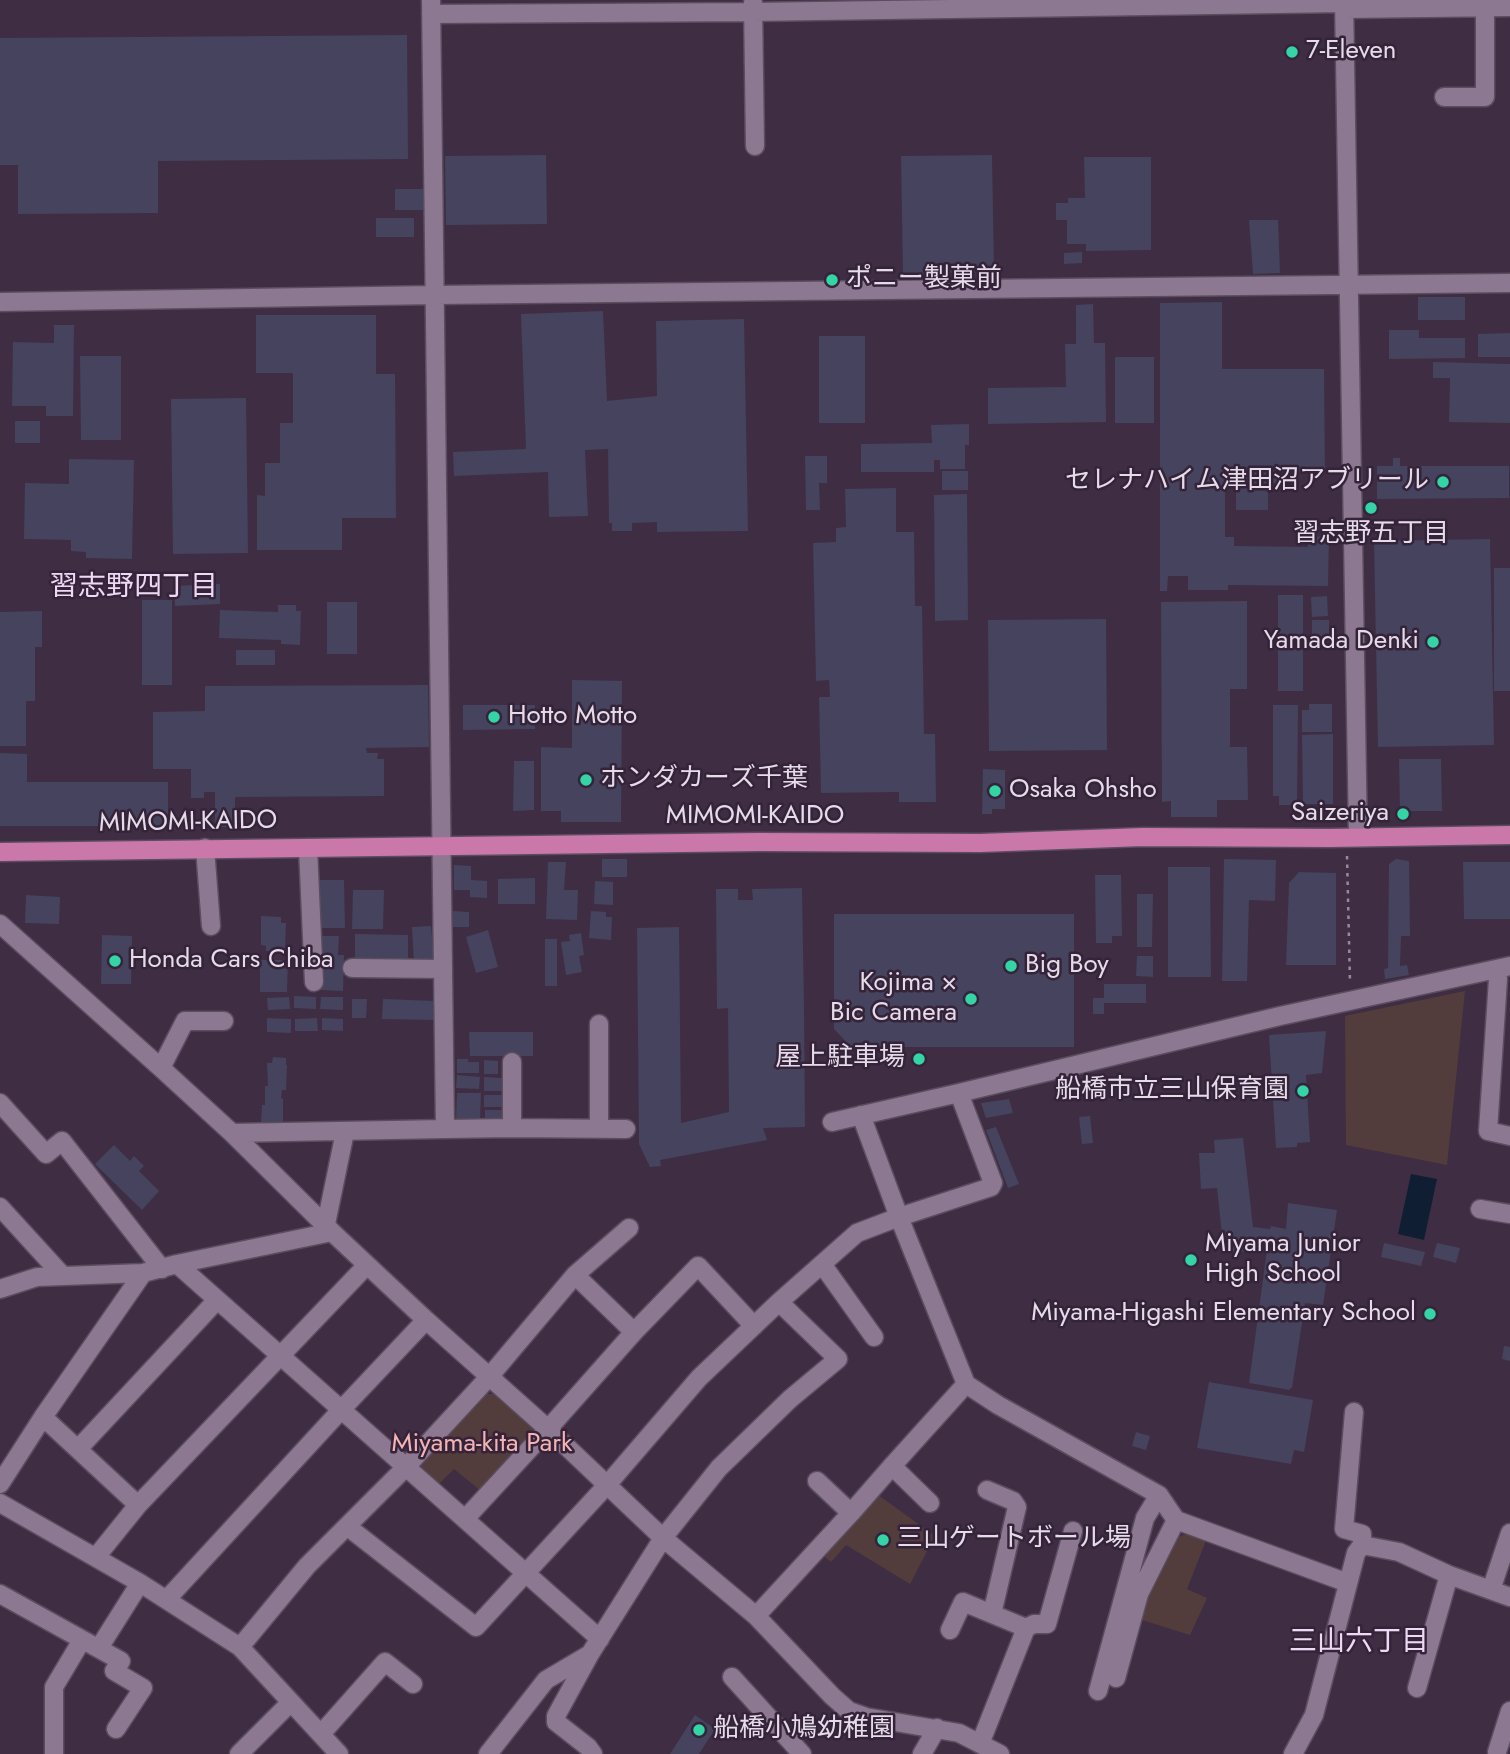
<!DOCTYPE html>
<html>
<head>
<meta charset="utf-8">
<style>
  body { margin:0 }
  canvas { display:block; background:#3e2d43 }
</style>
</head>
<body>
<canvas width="1510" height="1754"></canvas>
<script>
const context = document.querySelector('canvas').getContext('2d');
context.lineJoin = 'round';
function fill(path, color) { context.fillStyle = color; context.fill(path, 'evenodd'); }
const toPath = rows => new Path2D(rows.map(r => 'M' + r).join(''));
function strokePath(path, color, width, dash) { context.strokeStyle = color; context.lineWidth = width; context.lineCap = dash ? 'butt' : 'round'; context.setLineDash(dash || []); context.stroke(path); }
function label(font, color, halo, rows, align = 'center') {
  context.font = font + ' Jost,"Noto Sans JP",sans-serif'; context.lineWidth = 5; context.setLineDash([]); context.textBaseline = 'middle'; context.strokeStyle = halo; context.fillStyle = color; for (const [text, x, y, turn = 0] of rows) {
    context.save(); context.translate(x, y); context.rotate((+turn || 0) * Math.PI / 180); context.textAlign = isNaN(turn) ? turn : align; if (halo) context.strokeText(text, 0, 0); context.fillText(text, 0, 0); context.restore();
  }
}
const green = toPath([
  [1465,991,1447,1165,1346,1145,1345,1016],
  [487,1394,497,1394,533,1425,535,1435,481,1491,454,1469,435,1488,420,1478,419,1466],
  [874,1492,935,1536,910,1584,846,1545,831,1562,821,1554],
  [1190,1532,1207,1538,1187,1589,1207,1598,1190,1635,1142,1620,1148,1599,1179,1537]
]);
const water = toPath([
  [1411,1174,1437,1179,1424,1240,1398,1234]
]);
const building = toPath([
  [407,35,408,159,158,161,158,213,18,214,18,165,0,165,0,38],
  [546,155,547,224,446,225,445,156],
  [992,155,994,272,903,274,901,156],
  [1084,157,1151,157,1151,250,1086,251,1086,244,1067,244,1067,220,1056,220,1056,203,1068,203,1068,198,1085,198],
  [395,189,423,189,424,210,395,210],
  [376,218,414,218,414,237,376,237],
  [1249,220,1278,220,1280,273,1253,274],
  [1082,252,1082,263,1064,264,1064,253],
  [1418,297,1465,297,1465,320,1418,320],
  [1222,302,1222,369,1324,369,1325,472,1280,472,1280,483,1268,483,1268,510,1236,510,1236,483,1225,483,1225,537,1234,537,1234,546,1308,547,1308,536,1329,537,1328,586,1228,585,1228,590,1188,590,1188,576,1168,576,1167,591,1160,591,1160,303],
  [1093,304,1094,343,1105,343,1106,422,988,424,988,388,1066,387,1065,344,1076,344,1076,305],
  [603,311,607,401,657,396,656,321,744,319,748,531,657,532,657,522,632,523,632,531,612,531,612,523,609,523,608,449,585,450,588,516,549,517,548,472,454,476,453,452,526,449,521,314],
  [256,315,376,315,376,374,395,374,396,518,342,518,342,550,257,550,257,495,265,496,265,463,280,463,280,423,293,423,293,373,256,373],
  [54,325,74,325,73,416,46,416,46,406,12,406,13,342,54,343],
  [1389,330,1419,330,1419,338,1465,338,1465,358,1389,359],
  [1510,333,1510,357,1478,357,1478,334],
  [819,336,865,336,865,423,819,423],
  [80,356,121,356,121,440,81,440],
  [1115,357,1154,357,1154,423,1115,423],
  [1433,362,1510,364,1510,423,1449,422,1450,378,1433,378],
  [246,398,248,553,173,554,171,399],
  [15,421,40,421,40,443,15,443],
  [969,424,969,445,965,445,965,469,940,469,940,460,934,460,934,472,861,472,861,444,932,443,931,425],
  [805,456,827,456,827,483,819,483,820,510,806,510],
  [1393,458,1400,458,1400,466,1509,466,1509,498,1377,499,1377,466,1393,466],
  [69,459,134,460,132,559,86,558,86,552,71,551,71,540,24,539,25,483,69,484],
  [942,471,968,471,968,490,942,490],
  [896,488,896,532,914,532,915,606,922,606,924,734,935,734,936,802,899,802,899,792,821,793,819,697,830,697,829,680,816,681,813,543,836,542,836,528,846,527,845,489],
  [967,494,968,620,935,621,934,495],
  [1490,539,1494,745,1378,747,1374,541],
  [1494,568,1510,568,1510,691,1494,691],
  [220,584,220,604,175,606,174,586],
  [1278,595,1303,595,1303,691,1278,691],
  [1327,596,1328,616,1312,617,1311,597],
  [142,600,172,600,172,685,142,685],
  [1247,601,1247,689,1230,689,1230,747,1247,747,1248,800,1217,800,1217,817,1171,817,1171,801,1162,802,1161,602],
  [327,602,357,602,357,654,327,654],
  [278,605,296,605,296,611,301,611,300,645,281,644,281,640,219,638,220,610,278,612],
  [42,611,42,647,35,647,35,701,26,701,26,746,0,746,0,612],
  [1106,619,1107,750,989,751,988,620],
  [1312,620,1329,620,1329,640,1312,640],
  [236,650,275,650,275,665,236,665],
  [572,680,622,681,621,822,561,822,561,811,541,811,541,747,572,748],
  [428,685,429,747,366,748,367,753,378,753,377,759,384,759,384,796,235,797,235,827,215,827,215,792,204,792,204,798,191,798,191,769,153,769,153,712,205,711,205,686],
  [1309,704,1332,704,1332,732,1302,732,1302,710,1309,710],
  [463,705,535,705,535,729,463,730],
  [1273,705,1298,705,1297,805,1279,805,1279,796,1273,796],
  [1333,734,1333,804,1303,804,1302,735],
  [0,753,27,754,27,782,168,782,168,826,0,826],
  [1399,759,1441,759,1442,811,1400,811],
  [514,761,534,761,534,810,513,811],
  [983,769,1005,770,1005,809,992,809,992,814,982,814],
  [602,859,627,859,627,877,602,877],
  [1224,859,1276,860,1275,901,1249,900,1247,981,1222,981],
  [1396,859,1409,861,1410,936,1401,936,1400,966,1407,965,1409,975,1385,979,1384,969,1388,968,1389,864],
  [548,862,566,862,564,890,578,890,577,920,546,919],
  [1463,862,1510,862,1510,919,1464,919],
  [454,865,471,866,471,880,487,881,487,898,470,897,470,890,454,890],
  [1168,867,1210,867,1211,977,1168,977],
  [1299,872,1336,873,1336,965,1286,965,1289,883],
  [1095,875,1121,875,1122,936,1112,936,1112,943,1096,943],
  [535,878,535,904,498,904,498,879],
  [320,880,344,880,345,928,320,928],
  [595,881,613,882,613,905,594,904],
  [802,888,804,1007,805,1127,763,1128,767,1140,660,1160,661,1166,650,1167,639,1144,637,928,679,927,681,1123,729,1112,728,1008,717,1009,716,889,738,889,738,900,753,900,752,889],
  [353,890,384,890,383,929,352,929],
  [1137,894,1153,894,1152,947,1137,947],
  [26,895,60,897,59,924,25,923],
  [453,911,469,912,469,927,453,927],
  [591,911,606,912,606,917,612,917,611,940,589,938],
  [834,914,1074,914,1074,1047,851,1047,834,1029],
  [261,916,281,917,281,923,286,923,285,951,266,951,266,946,261,945],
  [431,926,434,962,414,964,412,927],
  [488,930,498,967,476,973,466,937],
  [581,933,584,955,579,956,582,972,566,975,561,942,570,941,569,935],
  [355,934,408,935,408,962,355,961],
  [102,935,132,936,131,984,101,984],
  [322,936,339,936,338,955,344,955,343,991,320,990],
  [545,939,557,939,557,986,545,986],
  [1137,956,1153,956,1153,977,1136,976],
  [260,960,288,960,287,992,260,992],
  [1104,984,1146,984,1146,1003,1104,1003,1104,1014,1093,1014,1093,998,1104,998],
  [294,996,316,997,316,1009,294,1008],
  [289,997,290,1009,268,1010,267,998],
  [321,997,343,997,343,1010,320,1009],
  [352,999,367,999,366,1018,352,1018],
  [383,999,436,1001,435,1020,382,1019],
  [267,1018,291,1019,291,1033,267,1032],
  [317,1018,318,1031,295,1031,295,1019],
  [322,1018,343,1019,343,1031,322,1030],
  [1326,1031,1322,1073,1306,1075,1310,1142,1297,1143,1297,1147,1276,1148,1269,1035],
  [469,1032,533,1032,533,1056,470,1056],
  [273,1057,286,1058,286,1065,287,1065,286,1090,282,1090,281,1098,283,1099,283,1125,261,1123,262,1105,265,1105,265,1086,268,1086,267,1063,272,1063],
  [457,1059,468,1059,468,1062,479,1062,479,1073,457,1073],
  [484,1060,498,1061,498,1074,484,1074],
  [457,1075,480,1077,479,1089,456,1088],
  [484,1077,502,1078,502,1091,484,1091],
  [457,1093,481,1093,480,1120,456,1120],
  [484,1095,502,1095,502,1107,484,1107],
  [1009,1099,1013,1113,986,1118,981,1103],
  [485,1110,502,1110,502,1122,485,1122],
  [1090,1116,1093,1143,1082,1144,1079,1117],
  [996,1127,1019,1184,1008,1188,986,1130],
  [1243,1138,1253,1227,1270,1229,1271,1226,1286,1229,1288,1203,1337,1210,1323,1305,1305,1303,1292,1388,1290,1388,1290,1390,1249,1383,1268,1242,1253,1241,1253,1251,1224,1253,1217,1188,1201,1189,1199,1153,1215,1153,1214,1140],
  [114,1145,130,1161,134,1156,144,1166,139,1171,159,1191,142,1210,95,1164],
  [1384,1243,1425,1252,1421,1266,1381,1257],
  [1437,1243,1460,1248,1456,1263,1433,1257],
  [1504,1346,1510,1347,1510,1361,1502,1359],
  [1209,1382,1313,1400,1304,1452,1294,1450,1291,1464,1197,1448],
  [1136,1432,1150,1436,1146,1450,1132,1446],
  [695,1715,715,1729,699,1754,670,1754]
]);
const path = toPath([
  [1347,856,1350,982]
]);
const minor = toPath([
  [1344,0,1358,837],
  [753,3,755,146],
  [1345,9,1510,7],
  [431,14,753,12,1344,3],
  [1444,97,1485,97,1485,8],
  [0,302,435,295,1510,283],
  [205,848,211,926],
  [308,848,314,982],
  [0,924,161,1068,232,1133,332,1232,426,1320,548,1429,663,1538,756,1616,832,1696,849,1711,866,1717,959,1733,1000,1754],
  [352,968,443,969],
  [1496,969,1498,979,1488,1131,1510,1136],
  [512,1062,512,1128],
  [161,1068,185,1021,224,1021],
  [0,1103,46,1154,62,1141,162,1269],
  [861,1115,899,1217,966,1384,998,1405,1159,1495,1176,1520,1348,1583],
  [832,1122,959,1093],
  [445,1129,512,1128,626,1129],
  [599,1129,599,1024],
  [232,1133,445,1129,431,0],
  [0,1207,63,1276],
  [1480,1209,1510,1214],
  [326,1224,345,1132],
  [177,1264,600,1639],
  [822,1264,874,1337],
  [575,1275,634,1332],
  [0,1289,37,1277,143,1273,177,1264,332,1232],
  [1354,1412,1344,1529,1362,1534,1362,1545],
  [43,1417,138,1505],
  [78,1449,217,1300],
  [892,1466,930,1503],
  [817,1481,851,1513],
  [0,1484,43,1417,143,1273],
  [987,1490,1013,1501,1017,1507,992,1614],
  [0,1503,140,1583,240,1647,339,1754],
  [465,1519,548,1429,634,1332,698,1266,754,1326],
  [348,1527,476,1627,607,1485,699,1378,779,1302,857,1233,899,1217,991,1187,993,1183,959,1093,1280,1016,1510,966],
  [96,1557,138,1505,367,1265],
  [1491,1590,1510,1533],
  [0,1594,121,1661,114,1671,143,1688,116,1729],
  [167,1599,341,1410,426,1320],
  [756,1616,851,1513,892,1466,966,1384],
  [950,1630,963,1602,1026,1628],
  [240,1647,307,1566,406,1467,489,1377,575,1275,629,1228],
  [99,1648,140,1583],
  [732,1677,802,1754],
  [1116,1678,1139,1594,1176,1520],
  [1417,1688,1449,1575],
  [1098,1691,1145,1518,1159,1495],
  [321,1734,385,1662,413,1684],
  [980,1744,1026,1628,1034,1624,1047,1624,1073,1531],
  [1497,1752,1510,1711],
  [54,1754,54,1687,82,1640],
  [239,1754,291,1702],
  [488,1754,546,1680,590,1654],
  [593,1754,588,1747,556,1722,556,1716,590,1654,663,1538,719,1468,790,1399,838,1359,779,1302],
  [922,1754,937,1728],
  [1293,1754,1314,1715,1356,1553,1362,1545,1399,1552,1449,1575,1510,1597]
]);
const major = toPath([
  [0,852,759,842,980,843,1143,837,1330,838,1510,835]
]);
const markers = [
  [1292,52,7,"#35d4a7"],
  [832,280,7,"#35d4a7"],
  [1443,482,7,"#35d4a7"],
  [1371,508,7,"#35d4a7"],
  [1433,642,7,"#35d4a7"],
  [494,717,7,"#35d4a7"],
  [586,780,7,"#35d4a7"],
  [995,791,7,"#35d4a7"],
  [1403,814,7,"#35d4a7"],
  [115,961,7,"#35d4a7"],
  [1011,966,7,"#35d4a7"],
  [971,999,7,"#35d4a7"],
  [919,1059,7,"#35d4a7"],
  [1303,1091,7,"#35d4a7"],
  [1191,1260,7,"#35d4a7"],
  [1430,1314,7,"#35d4a7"],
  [883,1540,7,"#35d4a7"],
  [699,1730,7,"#35d4a7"]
];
const poiNames = [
  ["7-Eleven",1306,52],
  ["ポニー製菓前",846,280],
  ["セレナハイム津田沼アブリール",1429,482,"right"],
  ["習志野五丁目",1371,535,"center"],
  ["Yamada Denki",1419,642,"right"],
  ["Hotto Motto",508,717],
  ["ホンダカーズ千葉",600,780],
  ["Osaka Ohsho",1009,791],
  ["Saizeriya",1389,814,"right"],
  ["Honda Cars Chiba",129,961],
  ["Big Boy",1025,966],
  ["Kojima ×",957,984,"right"],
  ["Bic Camera",957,1014,"right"],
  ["屋上駐車場",905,1059,"right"],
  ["船橋市立三山保育園",1289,1091,"right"],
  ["Miyama Junior",1205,1245],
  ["High School",1205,1275],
  ["Miyama-Higashi Elementary School",1416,1314,"right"],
  ["三山ゲートボール場",897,1540],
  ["船橋小鳩幼稚園",713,1730]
];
const streetNames = [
  ["MIMOMI-KAIDO",755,817],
  ["MIMOMI-KAIDO",188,823,-1]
];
const parkNames = [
  ["Miyama-kita Park",482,1445]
];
const neighbourhoodNames = [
  ["習志野四丁目",134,588],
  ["三山六丁目",1359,1643]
];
fill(green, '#533c3c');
fill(water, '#101e34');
fill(building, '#45435d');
strokePath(minor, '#5b4c5f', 21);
strokePath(major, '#5b4c5f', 21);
strokePath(path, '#988a9c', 2.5, [3.5, 5]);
strokePath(minor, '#8c7891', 18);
strokePath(major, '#ca77aa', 18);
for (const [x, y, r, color] of markers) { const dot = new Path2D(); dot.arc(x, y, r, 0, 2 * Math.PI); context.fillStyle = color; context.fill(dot); strokePath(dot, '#342339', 2.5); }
label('26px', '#e6dbe9', '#342339', poiNames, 'left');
label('26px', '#e6dbe9', '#342339', streetNames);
label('26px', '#f5b3b4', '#342339', parkNames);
label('28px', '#eed9f5', '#342339', neighbourhoodNames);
</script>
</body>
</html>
